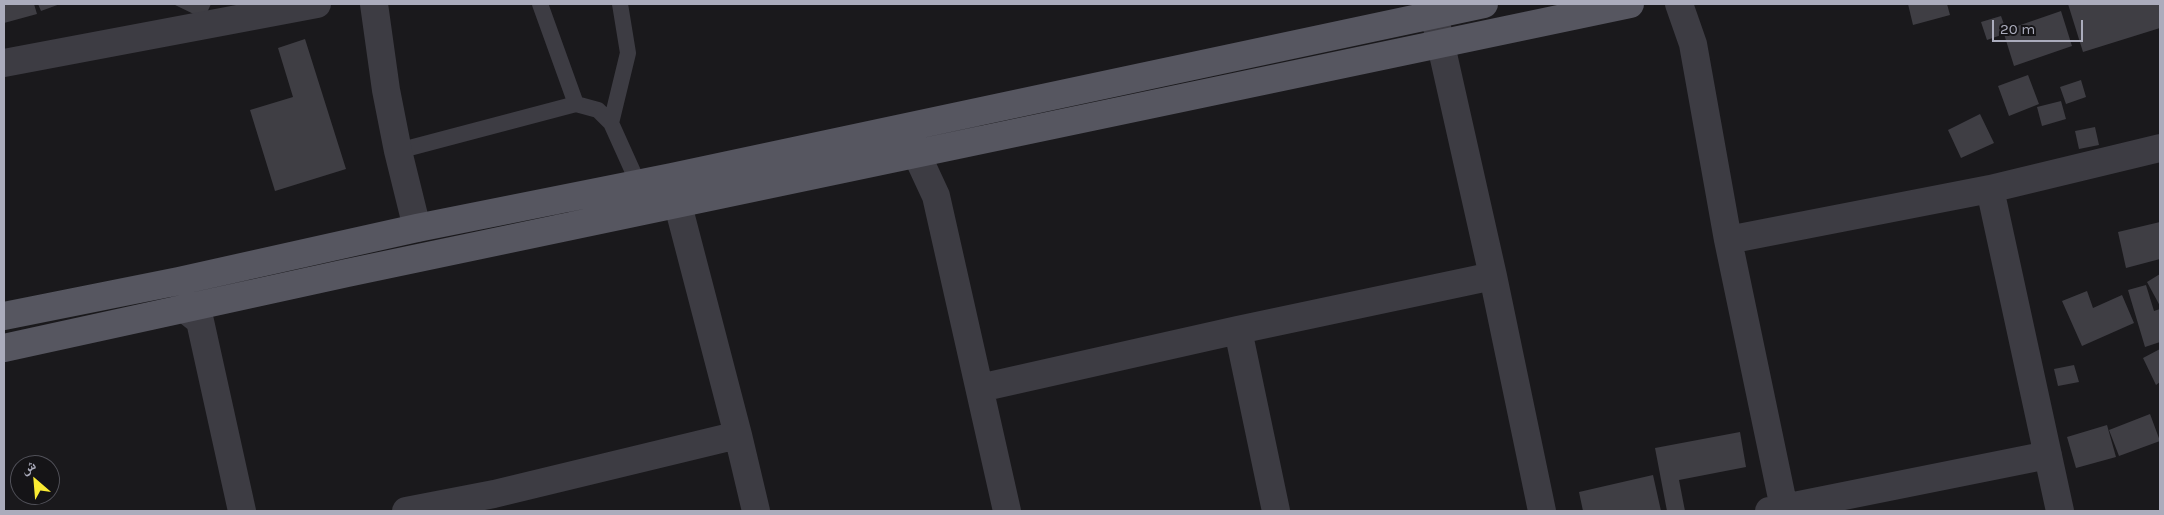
<!DOCTYPE html>
<html>
<head>
<meta charset="utf-8">
<style>
  body { margin:0 }
  #map { position:relative; width:2164px; height:515px; overflow:hidden; background:#1a191c; font-family:Karla,"Noto Naskh Arabic",sans-serif }
  canvas { display:block }
  .frame { position:absolute; inset:0; border:5px solid #abacbc; pointer-events:none }
  .north { position:absolute; left:10px; top:455px; width:50px; height:50px; box-sizing:border-box; background:#151417; border:1px solid #515159; border-radius:50%; rotate:333deg; font-size:14px; font-weight:700; line-height:20px; text-align:center; color:#abacbc }
  .north::after { content:''; display:block; margin:auto; width:18px; height:22px; background:#faeb33; clip-path:polygon(50% 0,100% 100%,50% 72%,0 100%) }
  .scale { position:absolute; left:1992px; top:20px; width:91px; height:22px; box-sizing:border-box; border:2px solid #abacbc; border-top:0; padding-left:6px; font-size:15px; line-height:18px; white-space:nowrap; color:#abacbc; -webkit-text-stroke:4px #151417; paint-order:stroke }
</style>
</head>
<body>
<div id="map">
<canvas width="2164" height="515"></canvas>
<div class="frame"></div>
<div class="north">ش</div>
<div class="scale">20 m</div>
</div>
<script>
const context = document.querySelector('canvas').getContext('2d');
context.lineJoin = 'round';
function fill(path, color) { context.fillStyle = color; context.fill(path, 'evenodd'); }
const toPath = rows => new Path2D(rows.map(r => 'M' + r).join(''));
function strokePath(path, color, width, dash) { context.strokeStyle = color; context.lineWidth = width; context.lineCap = dash ? 'butt' : 'round'; context.setLineDash(dash || []); context.stroke(path); }
const building = toPath([
  [4,4,34,4,37,14,4,23],
  [38,4,60,4,41,11],
  [173,4,211,4,204,19],
  [1908,4,1947,4,1950,15,1913,25],
  [2068,4,2160,4,2160,28,2083,52],
  [2061,11,2072,46,2014,66,2004,34,1987,40,1981,22,2001,16,2006,30],
  [305,39,346,169,275,191,250,110,293,97,278,48],
  [2028,75,2039,104,2009,116,1998,86],
  [2081,80,2086,97,2066,104,2060,87],
  [2061,101,2066,119,2042,126,2037,107],
  [1980,114,1994,143,1961,158,1948,130],
  [2095,127,2099,145,2079,149,2075,131],
  [2160,222,2160,259,2126,268,2118,232],
  [2160,274,2160,306,2147,282],
  [2146,285,2154,311,2160,309,2160,342,2145,347,2128,290],
  [2087,291,2093,308,2122,295,2134,323,2082,346,2062,301],
  [2160,349,2160,382,2156,385,2143,358],
  [2074,365,2079,382,2058,386,2054,369],
  [2150,414,2160,441,2119,456,2109,430],
  [2107,425,2116,457,2076,468,2067,437],
  [1740,432,1746,467,1679,480,1685,511,1667,511,1655,448],
  [1653,475,1661,511,1583,511,1579,492]
]);
const lane = toPath([
  [540,4,576,104,598,110,611,123,638,183],
  [611,123,628,53,620,4],
  [398,151,576,104]
]);
const street = toPath([
  [374,4,386,90,398,151,417,228],
  [1679,4,1693,44,1728,240,1784,508],
  [1434,14,1493,276,1542,511],
  [4,63,317,4],
  [917,155,936,196,1007,511],
  [673,181,678,205,738,435,756,511],
  [1990,189,2060,511],
  [1728,240,1990,189,2160,148],
  [185,309,200,321,242,511],
  [1238,330,1276,511],
  [980,388,1238,330,1493,276],
  [406,511,494,494,738,435],
  [1769,511,2048,455]
]);
const primary = toPath([
  [4,316,179,281,417,228,672,177,1484,4],
  [4,348,347,273,1630,4]
]);
fill(building, '#3f3e44');
strokePath(lane, '#3d3c43', 16);
strokePath(street, '#3d3c43', 28);
strokePath(primary, '#565660', 28);
</script>
</body>
</html>
